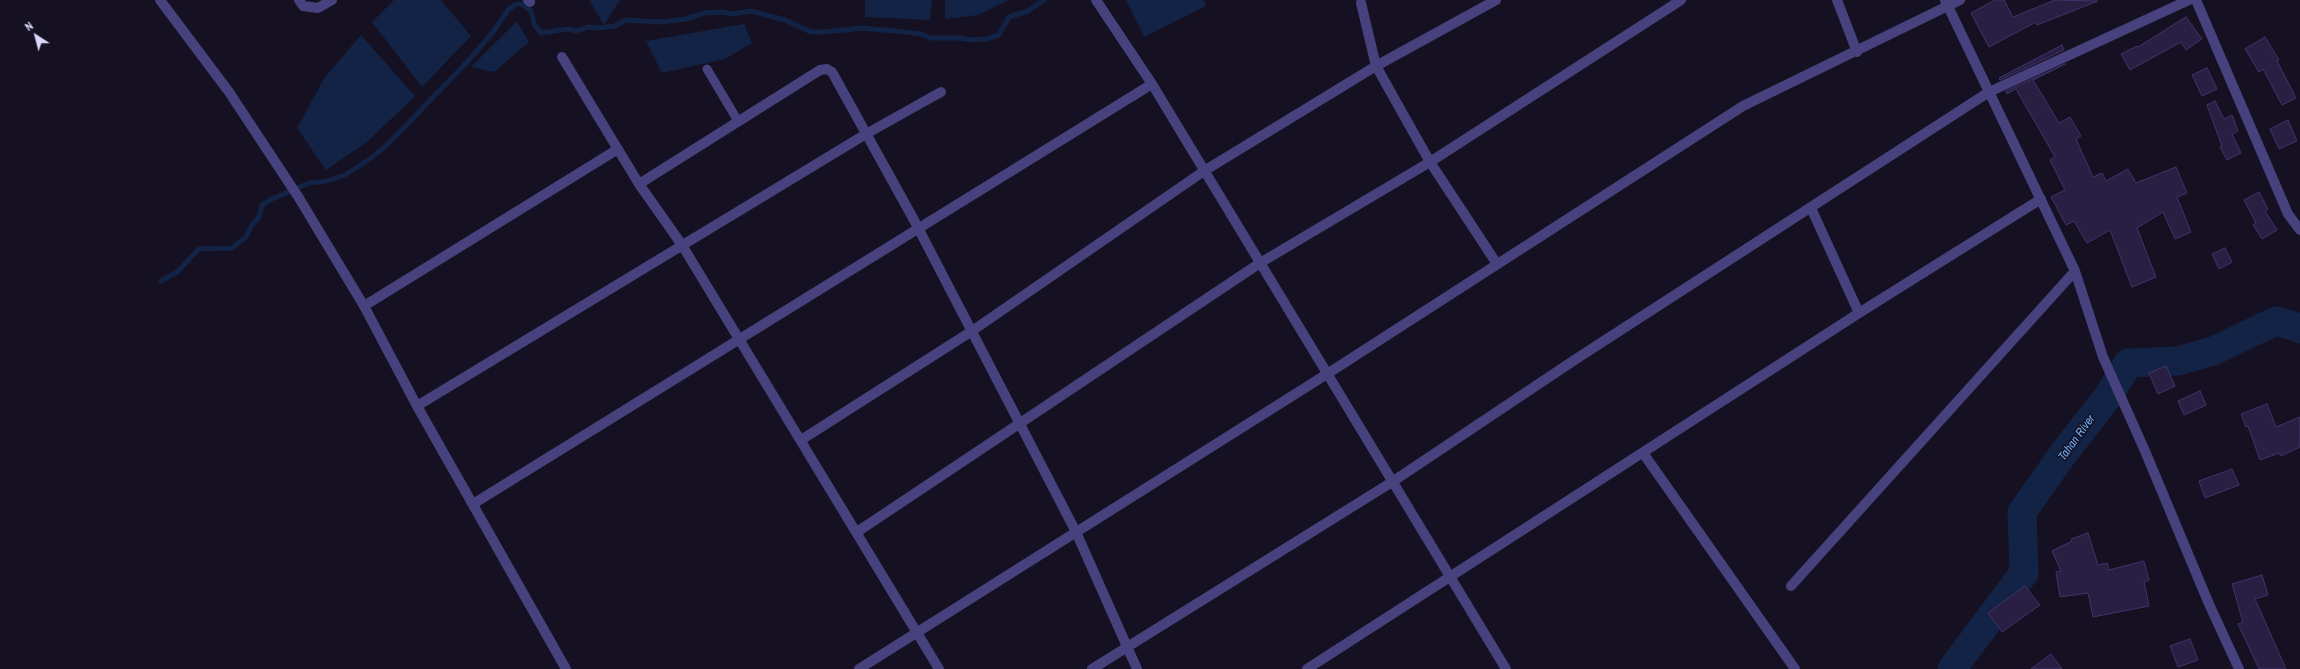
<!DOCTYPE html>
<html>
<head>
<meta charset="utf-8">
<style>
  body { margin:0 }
  #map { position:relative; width:2300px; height:669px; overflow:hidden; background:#151123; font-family:"Archivo Narrow",sans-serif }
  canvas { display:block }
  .north { position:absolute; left:16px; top:16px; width:40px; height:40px; -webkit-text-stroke:3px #151123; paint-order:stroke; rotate:324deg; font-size:11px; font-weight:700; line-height:16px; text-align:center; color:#ded7fb }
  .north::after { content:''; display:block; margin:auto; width:14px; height:18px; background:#ded7fb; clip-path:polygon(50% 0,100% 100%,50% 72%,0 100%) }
</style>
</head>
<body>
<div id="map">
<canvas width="2300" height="669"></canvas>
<div class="north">N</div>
</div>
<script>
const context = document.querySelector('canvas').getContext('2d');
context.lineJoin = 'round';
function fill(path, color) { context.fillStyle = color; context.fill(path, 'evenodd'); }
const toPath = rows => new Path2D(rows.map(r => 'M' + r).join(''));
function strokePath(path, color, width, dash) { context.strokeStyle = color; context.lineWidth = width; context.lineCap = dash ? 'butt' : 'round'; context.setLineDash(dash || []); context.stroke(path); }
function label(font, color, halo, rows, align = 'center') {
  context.font = font + ' "Archivo Narrow",sans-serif'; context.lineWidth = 3; context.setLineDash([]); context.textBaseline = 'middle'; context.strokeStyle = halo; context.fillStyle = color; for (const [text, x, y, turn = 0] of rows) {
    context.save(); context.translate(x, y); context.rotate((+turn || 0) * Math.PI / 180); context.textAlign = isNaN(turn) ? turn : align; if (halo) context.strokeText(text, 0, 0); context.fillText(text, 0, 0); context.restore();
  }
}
const water = toPath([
  [394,0,441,0,471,36,422,87,372,22],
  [589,0,620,0,604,25],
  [865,0,932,0,930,20,865,17],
  [945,0,1009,0,978,15,945,19],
  [1126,0,1204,0,1206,6,1144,37],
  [517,21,529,42,494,72,471,67],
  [744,24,752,43,725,59,662,73,646,41],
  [361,35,415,96,367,142,326,170,297,128,325,77]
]);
const stream = toPath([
  [161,281,177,272,199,249,232,248,246,237,252,225,259,217,262,205,272,199,309,183,327,181,345,175,371,158,388,144,468,61,493,32,508,10,516,4,522,4,531,11,535,26,541,33,568,29,576,31,588,27,597,28,615,26,626,20,661,22,686,19,705,13,722,12,733,14,751,11,785,20,811,32,825,32,862,28,906,32,921,34,930,38,959,38,972,40,986,39,999,35,1009,17,1028,11,1044,0]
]);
const river = toPath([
  [1952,669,2024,573,2022,512,2063,454,2109,395,2128,363,2178,361,2213,351,2276,321,2297,327,2300,329]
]);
const building = toPath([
  [1995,0,2004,0,2013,17,2055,0,2098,1,2037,25,2036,22,1989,47,1971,13,1995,0],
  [2186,17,2202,39,2186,50,2181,42,2130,70,2121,54,2137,46,2138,47,2186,17],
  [2265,37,2279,60,2277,61,2296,98,2282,105,2263,69,2259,72,2245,49,2265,37],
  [2062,45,2064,50,2000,80,1999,78,2062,45],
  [2065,64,2033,80,2059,123,2070,117,2081,136,2076,139,2093,177,2102,173,2106,181,2128,169,2136,183,2176,167,2187,193,2177,197,2191,232,2175,239,2163,212,2137,228,2156,277,2132,287,2110,230,2087,243,2074,221,2066,225,2051,197,2065,190,2050,160,2055,157,2016,89,2007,94,2006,91,2065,64],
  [2207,68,2217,89,2202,96,2192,75,2207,68],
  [2215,101,2224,119,2232,115,2238,131,2232,134,2241,153,2227,160,2220,147,2222,146,2207,105,2215,101],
  [2288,120,2297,141,2279,149,2270,129,2288,120],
  [2259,192,2268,209,2265,211,2277,230,2262,239,2253,225,2256,223,2244,200,2259,192],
  [2225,248,2232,262,2219,269,2212,254,2225,248],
  [2166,366,2175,386,2158,394,2149,373,2166,366],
  [2200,391,2206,405,2184,415,2178,401,2200,391],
  [2267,404,2276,427,2300,417,2300,447,2281,456,2279,453,2260,460,2248,426,2246,427,2241,414,2267,404],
  [2232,469,2239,485,2205,498,2199,481,2232,469],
  [2088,533,2098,565,2107,563,2109,570,2144,561,2149,580,2144,582,2149,606,2093,617,2088,593,2060,597,2056,572,2061,571,2052,551,2072,541,2071,539,2088,533],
  [2262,575,2268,595,2255,599,2286,669,2259,669,2238,624,2243,622,2232,584,2262,575],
  [2025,586,2040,605,2002,632,1988,613,2025,586],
  [2190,639,2198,660,2178,667,2170,646,2190,639],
  [2051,654,2062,669,2031,669,2051,654]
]);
const lane = toPath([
  [707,69,738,121]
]);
const street = toPath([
  [160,0,229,92,299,198,364,306,417,406,566,669],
  [299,0,303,6,318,8,332,0],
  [528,0,530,2],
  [1096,0,1152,84,1506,669],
  [1837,0,1857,52],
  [1945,0,2075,271,2103,357,2145,451,2209,604,2239,669],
  [2196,0,2288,214,2300,230],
  [1361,3,1376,66,1430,162,1497,264],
  [562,57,639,184,682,245,939,669],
  [639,184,820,70,827,69,832,72,914,220,1076,532,1137,669],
  [1811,208,1859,313],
  [364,306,618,149],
  [417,406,866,134,941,92],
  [801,440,972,331,1204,171,1376,66,1496,0],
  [1643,453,1795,669],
  [473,504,1152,84],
  [857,532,1260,263,1430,162,1681,0],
  [1791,586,2075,271],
  [859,669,1327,374,1743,106,1960,0],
  [1092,669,1392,482,1576,359,1989,92,2189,0],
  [1307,669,1859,313,2041,199]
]);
const waterNames = [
  ["Tahan River",2077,438,-54]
];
fill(water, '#132345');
strokePath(stream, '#132345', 5);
strokePath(river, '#132345', 29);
fill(building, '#281f42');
strokePath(building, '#42336c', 1);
strokePath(lane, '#47417d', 9);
strokePath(street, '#47417d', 10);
label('italic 12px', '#70acf0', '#151123', waterNames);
</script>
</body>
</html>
